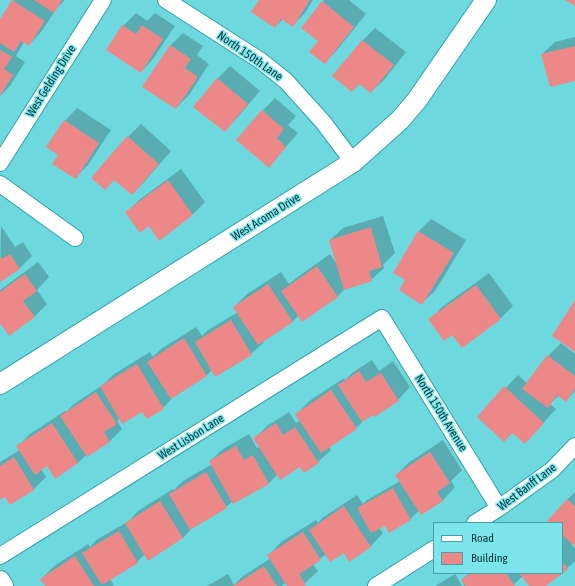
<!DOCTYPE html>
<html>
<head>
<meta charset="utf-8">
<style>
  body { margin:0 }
  #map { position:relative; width:575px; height:586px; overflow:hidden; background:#6ed8df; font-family:"Asap Condensed",sans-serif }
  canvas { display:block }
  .legend { position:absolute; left:433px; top:522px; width:130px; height:52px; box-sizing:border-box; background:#7ce5ec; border:1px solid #4c9fa4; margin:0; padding:5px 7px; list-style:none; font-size:12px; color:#043639 }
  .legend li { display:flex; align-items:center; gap:8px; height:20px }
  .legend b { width:20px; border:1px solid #4c9fa4 }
</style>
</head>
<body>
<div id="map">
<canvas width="575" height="586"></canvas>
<ul class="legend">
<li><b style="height:5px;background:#fff"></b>Road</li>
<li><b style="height:11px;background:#ec8887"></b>Building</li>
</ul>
</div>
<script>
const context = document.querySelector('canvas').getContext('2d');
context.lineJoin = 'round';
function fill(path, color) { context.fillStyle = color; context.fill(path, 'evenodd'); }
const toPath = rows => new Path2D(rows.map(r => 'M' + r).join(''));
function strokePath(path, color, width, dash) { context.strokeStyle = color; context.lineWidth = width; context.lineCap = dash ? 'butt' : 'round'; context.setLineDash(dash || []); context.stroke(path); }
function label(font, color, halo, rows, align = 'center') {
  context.font = font + ' "Asap Condensed",sans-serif'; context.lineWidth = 3; context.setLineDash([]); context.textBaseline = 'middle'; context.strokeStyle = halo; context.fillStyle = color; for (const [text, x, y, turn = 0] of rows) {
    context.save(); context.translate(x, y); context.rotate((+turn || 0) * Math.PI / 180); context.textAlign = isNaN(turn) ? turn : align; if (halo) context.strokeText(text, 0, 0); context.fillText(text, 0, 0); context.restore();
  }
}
const shadow = toPath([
  [14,0,65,0,57,8,41,32,29,45,24,42,16,56,25,62,10,86,0,96,0,21],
  [260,0,313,0,305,13,293,25,283,19,275,27],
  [324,0,349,0,366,14,337,50,325,63,319,41,323,2],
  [136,13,147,21,155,13,175,26,153,59,141,72,123,26],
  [375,28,406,52,384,80,371,92,360,83,334,76,363,40],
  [183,33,203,46,197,55,209,64,189,95,176,108,170,46],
  [575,37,575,80,542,54,555,42],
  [230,66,260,91,237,118,224,131,217,79],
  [275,98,296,116,288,125,298,133,269,166,262,111],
  [77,108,111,130,88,165,75,178,59,155,65,121],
  [141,124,171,151,145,181,132,194,115,179,93,178,128,137],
  [181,169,205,202,193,214,160,239,149,225,127,212,139,200],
  [383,216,395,253,383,265,384,268,371,280,346,288,338,296,302,320,299,315,292,322,263,341,264,342,251,354,212,370,207,375,175,395,163,408,143,411,120,418,117,421,122,429,110,441,88,456,87,454,78,463,55,477,47,465,41,469,46,477,33,490,6,496,0,499,0,462,20,450,18,446,30,434,65,411,66,412,74,404,104,384,114,374,150,352,153,357,161,349,196,327,202,336,208,330,238,312,234,307,247,294,281,272,289,284,295,279,330,254,336,263,330,240,343,228],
  [431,219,466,240,435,291,422,303,407,280,394,272,419,231],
  [1,226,15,247,23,242,32,256,20,268,0,281],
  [38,262,49,277,37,290,47,304,35,316,10,335,0,321,0,290],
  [489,273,513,306,500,319,453,334,430,320,442,307],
  [561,343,575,354,575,391,566,400,559,395,550,404,556,409,537,430,513,432,504,441,478,417,518,375,528,384,548,356],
  [372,360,379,371,393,361,410,387,398,400,366,418,356,428,329,446,331,450,318,462,300,465,278,474,269,483,233,503,233,501,226,507,192,528,183,538,145,554,137,562,110,579,114,585,112,586,46,586,41,579,54,566,88,544,90,547,96,540,129,521,138,511,173,489,174,490,183,481,212,464,210,461,223,449,249,434,257,448,260,447,254,439,267,426,289,412,296,423,301,420,297,414,309,401,344,378,345,380,352,373],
  [443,440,462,470,451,481,455,487,443,500,421,514,419,511,410,519,385,524,379,528,383,533,371,546,350,560,344,552,326,554,313,564,318,571,302,586,288,586,286,582,282,586,207,586,228,574,234,585,243,576,271,558,269,555,281,542,316,520,318,523,322,518,357,495,363,504,367,500,400,481,396,475,408,463],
  [575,492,575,545,569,540,575,549,575,561,562,573,562,523,550,523,567,500],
  [469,573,562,573,545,586,530,586,523,576,512,586,463,586,465,584,462,580],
  [455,574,462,586,435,586]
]);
const building = toPath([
  [12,0,45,21,29,46,21,41,14,52,0,43,0,19],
  [34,0,62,0,54,13],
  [259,0,310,0,293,27,281,19,275,28,251,12],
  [565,0,575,0,575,6],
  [322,1,354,27,325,64,309,52,318,41,301,28],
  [122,25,136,34,142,25,163,39,141,73,106,50],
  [362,40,394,65,371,93,359,84,352,92,332,76],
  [170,45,191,59,185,68,198,77,176,109,142,87],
  [575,46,575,81,550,87,541,54],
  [0,50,12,57,4,69,13,75,0,96],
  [217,78,248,104,225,132,193,107],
  [262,110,284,129,277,138,286,147,269,168,236,140],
  [64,120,99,143,76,179,52,164,58,155,46,147],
  [127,136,159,164,132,195,114,180,105,190,91,178],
  [168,180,193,215,159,241,149,226,140,233,125,212],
  [371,227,382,267,369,271,372,281,344,290,329,240],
  [418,231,454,253,422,305,399,290,405,280,393,273],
  [10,254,20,269,0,282,0,257,2,259],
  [317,266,338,297,302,322,281,291],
  [25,274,37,291,23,301,35,317,9,336,0,323,0,292],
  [268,284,293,322,258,345,233,307],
  [476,285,501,319,462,348,452,335,444,341,428,319],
  [575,300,575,352,552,336],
  [231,320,252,355,215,377,195,342],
  [184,338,207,376,171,399,147,362],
  [547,355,575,376,575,389,566,402,557,395,548,408,522,389],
  [137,364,164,409,147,419,142,412,122,424,100,386],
  [359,371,366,382,381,373,399,401,374,417,373,415,362,422,338,385],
  [504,386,544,423,525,444,512,433,504,442,477,417],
  [331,390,357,429,321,453,295,414],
  [96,392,117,424,104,432,110,442,87,457,60,416],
  [52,423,78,463,55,479,47,466,35,475,16,446],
  [276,423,283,435,295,427,319,463,304,473,300,467,280,480,253,438],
  [236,446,244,460,253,455,269,484,233,504,209,461],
  [430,452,450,483,437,492,443,501,421,515,395,475],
  [14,457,34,490,10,505,5,497,0,500,0,466],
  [206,472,227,508,190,530,169,494],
  [393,488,411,520,389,533,385,526,371,533,357,508],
  [567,499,575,506,575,546,562,535,562,523,549,523,547,521],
  [160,501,183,538,148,561,125,523],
  [344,506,371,547,349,562,344,553,330,562,309,530],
  [119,531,138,563,102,585,82,553],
  [303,532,321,560,299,574,306,585,304,586,287,586,267,555],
  [75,556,94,586,45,586,40,579],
  [562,561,568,569,546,586,529,586,519,573,562,573],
  [264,566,277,586,233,586],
  [471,573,506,573,515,586,465,586,461,580]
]);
const minor = toPath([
  [166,0,261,61,286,81,323,122,353,162],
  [0,163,103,0],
  [0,184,75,238],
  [475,523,499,508,552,470,575,446],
  [0,556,382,318,499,508],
  [376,586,434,549]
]);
const tertiary = toPath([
  [0,384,353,162,400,120,417,100,486,0],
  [0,581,3,586]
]);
const streetNames = [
  ["North 150th Lane",250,56,35],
  ["West Gelding Drive",51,81,-58],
  ["West Acoma Drive",266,217,-32],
  ["North 150th Avenue",441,413,58],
  ["West Lisbon Lane",191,437,-32],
  ["West Banff Lane",527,487,-37]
];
fill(shadow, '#0003');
fill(building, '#ec8887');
strokePath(minor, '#31a2a9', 18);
strokePath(tertiary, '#31a2a9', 22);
strokePath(minor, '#fff', 16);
strokePath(tertiary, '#fff', 20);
label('12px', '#043639', '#7ce5ec', streetNames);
</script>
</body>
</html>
